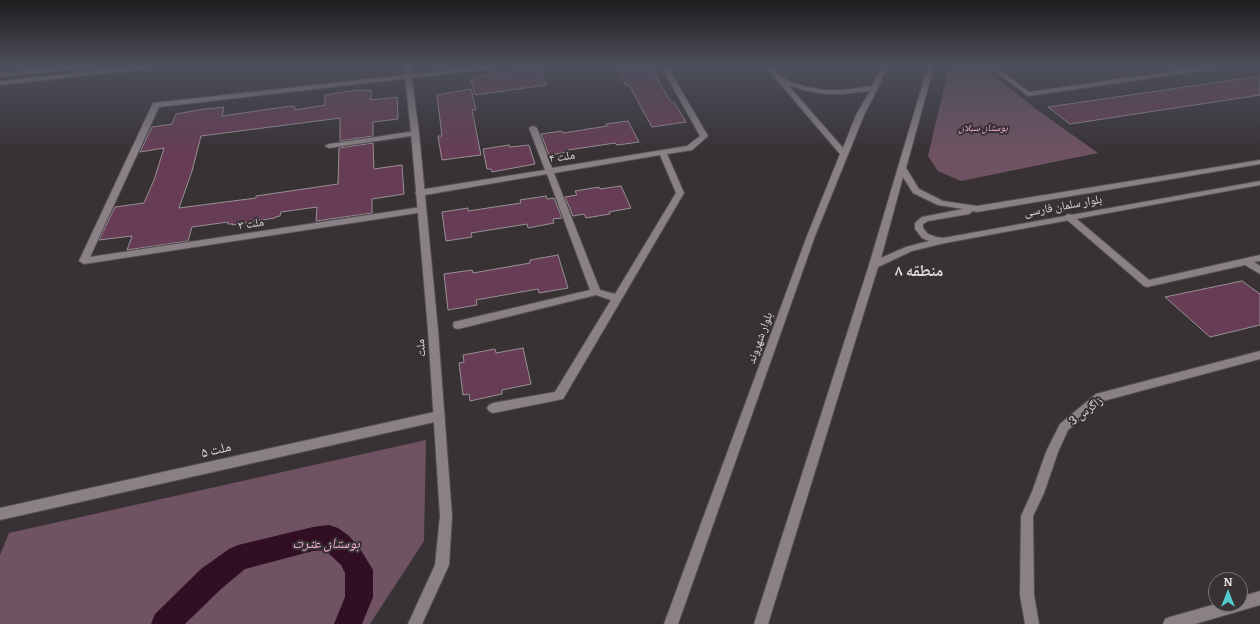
<!DOCTYPE html>
<html>
<head>
<meta charset="utf-8">
<style>
  body { margin:0 }
  #map { position:relative; width:1260px; height:624px; overflow:hidden; background:#383235; font-family:Literata,serif }
  canvas { display:block }
  .north { position:absolute; left:1208px; top:572px; width:40px; height:40px; box-sizing:border-box; background:#383235; border:1px solid #7a7577; border-radius:50%; rotate:0deg; font-size:11px; font-weight:700; line-height:16px; text-align:center; color:#ddd9db }
  .north::after { content:''; display:block; margin:auto; width:14px; height:18px; background:#52cdcd; clip-path:polygon(50% 0,100% 100%,50% 72%,0 100%) }
</style>
</head>
<body>
<div id="map">
<canvas width="1260" height="624"></canvas>
<div class="north">N</div>
</div>
<script>
const context = document.querySelector('canvas').getContext('2d');
context.lineJoin = 'round';
function fill(path, color) { context.fillStyle = color; context.fill(path, 'evenodd'); }
const toPath = rows => new Path2D(rows.map(r => 'M' + r).join(''));
function strokePath(path, color, width, dash) { context.strokeStyle = color; context.lineWidth = width; context.lineCap = dash ? 'butt' : 'round'; context.setLineDash(dash || []); context.stroke(path); }
function label(font, color, halo, rows, align = 'center') {
  context.font = font + ' Literata,"Noto Naskh Arabic",serif'; context.lineWidth = 4; context.setLineDash([]); context.textBaseline = 'middle'; context.strokeStyle = halo; context.fillStyle = color; for (const [text, x, y, turn = 0] of rows) {
    context.save(); context.translate(x, y); context.rotate((+turn || 0) * Math.PI / 180); context.textAlign = isNaN(turn) ? turn : align; if (halo) context.strokeText(text, 0, 0); context.fillText(text, 0, 0); context.restore();
  }
}
const green = toPath([
  [949,66,982,66,1036,109,1098,153,961,181,938,171,928,156],
  [426,440,424,541,370,624,0,624,0,555,9,533]
]);
const canal = toPath([
  [329,525,338,528,348,535,359,547,373,570,373,597,362,624,334,624,345,597,345,573,341,565,325,550,313,551,245,569,221,589,185,624,151,624,155,614,201,569,229,549,238,545,313,527,329,525]
]);
const building = toPath([
  [615,66,650,66,671,102,674,102,686,122,652,127,629,85,626,85,615,66],
  [540,68,546,85,475,95,471,80,474,80,473,77,540,68],
  [1260,76,1260,95,1070,124,1048,107,1260,76],
  [471,89,476,110,472,110,481,155,442,160,438,136,442,136,437,95,471,89],
  [357,90,357,91,371,90,371,100,397,97,398,119,373,122,373,136,340,141,340,118,201,136,192,171,179,208,256,198,256,196,338,184,339,148,373,143,374,169,402,165,404,194,372,199,372,213,316,221,317,207,281,212,280,216,275,217,275,218,232,225,233,224,228,224,228,222,192,227,188,241,127,250,132,236,99,240,115,207,144,203,154,180,164,148,140,152,152,127,172,124,176,114,210,108,210,109,224,107,222,116,291,106,295,107,295,110,325,105,325,95,357,90],
  [628,121,639,142,617,145,615,143,568,150,569,152,549,155,541,134,562,131,563,133,607,126,606,124,628,121],
  [509,145,510,147,529,145,535,164,492,172,491,169,487,169,483,149,509,145],
  [621,186,631,208,609,212,610,214,586,218,584,214,573,216,565,197,577,195,575,191,599,187,600,189,621,186],
  [546,196,547,199,554,198,562,218,553,219,554,223,528,228,527,224,471,233,472,237,446,241,442,212,468,208,468,211,521,203,520,200,546,196],
  [558,255,568,288,539,293,538,289,476,300,477,305,448,310,444,274,472,270,473,273,530,263,530,260,558,255],
  [1242,281,1260,294,1260,325,1210,337,1165,297,1242,281],
  [523,348,531,384,502,390,502,394,470,401,469,394,463,395,459,363,464,362,463,355,495,349,496,353,523,348]
]);
const minor = toPath([
  [485,66,501,66,498,68,159,107,90,257,421,207,425,210,424,212,84,264,79,261,153,103,485,66],
  [661,66,667,66,708,136,692,150,667,154,684,193,563,399,493,413,489,411,487,408,489,405,493,403,555,392,611,300,596,295,458,329,454,328,453,325,454,322,458,321,590,290,547,174,419,196,415,193,419,190,545,170,529,128,533,126,537,128,552,168,687,146,700,136,661,66],
  [660,155,676,193,615,294,600,290,554,173,660,155],
  [988,66,995,66,1029,92,1209,66,1222,66,1219,68,1028,96,988,66],
  [415,131,418,131,418,135,329,148,325,146,329,144,415,131],
  [1069,214,1072,215,1149,280,1260,255,1260,261,1254,262,1260,266,1260,274,1245,265,1147,287,1144,286,1066,219,1065,217,1066,215,1069,214],
  [1260,351,1260,359,1103,401,1068,430,1058,452,1044,493,1033,516,1034,595,1039,624,1025,624,1020,595,1021,516,1032,492,1046,452,1060,424,1096,394,1260,351],
  [439,411,443,413,445,416,443,419,439,421,0,520,0,508,439,411],
  [1260,591,1260,605,1195,624,1163,624,1165,619,1170,617,1216,604,1240,604,1240,597,1260,591]
]);
const tertiary = toPath([
  [72,66,89,66,86,68,0,77,0,73,72,66],
  [141,66,158,66,155,68,0,85,0,81,141,66],
  [404,66,410,66,419,133,438,330,452,516,449,565,422,624,408,624,435,565,440,516,428,330,411,133,404,66]
]);
const secondary = toPath([
  [765,66,771,66,780,76,791,82,807,87,824,90,843,90,872,86,881,66,887,66,878,88,864,115,815,236,678,624,664,624,807,236,840,154,765,66],
  [788,85,804,90,824,94,843,94,870,91,856,115,843,148,788,85],
  [928,66,934,66,906,168,919,189,943,201,977,206,1260,160,1260,164,977,212,973,211,969,214,928,221,923,224,923,228,928,234,936,237,943,238,1260,181,1260,185,945,243,912,251,878,267,768,624,754,624,869,265,928,66],
  [903,177,913,193,938,205,963,209,922,217,915,223,915,229,922,238,929,241,906,247,881,258,903,177]
]);
const farParknames = [
  ["بوستان سبلان",983,128]
];
const streetNames = [
  ["ملت ۴",562,157,-9],
  ["بلوار سلمان فارسی",1063,206,-10],
  ["ملت ۳",251,224,-9],
  ["بلوار شهروند",760,338,-70],
  ["ملت",421,348,-94],
  ["زاگرس 3",1086,411,-38]
];
const nearStreetnames = [
  ["ملت ۵",216,450,-13]
];
const nearParknames = [
  ["بوستان عترت",326,544]
];
const districtNames = [
  ["منطقه ۸",919,271]
];
fill(green, '#6f5362');
fill(canal, '#320e24');
fill(building, '#663d54');
strokePath(building, '#989094', 1);
strokePath(minor, '#554f52', 2);
strokePath(tertiary, '#554f52', 2);
strokePath(secondary, '#554f52', 2);
fill(minor, '#898185');
fill(tertiary, '#898185');
fill(secondary, '#898185');
const sky = context.createLinearGradient(0, 0, 0, 153);
sky.addColorStop(0, '#1f1c1d');
sky.addColorStop(0.43, '#4d4f5c');
sky.addColorStop(1, '#4d4f5c00');
context.fillStyle = sky;
context.fillRect(0, 0, 1260, 153);
label('italic 10px', '#f9b3da', '#383235', farParknames);
label('12px', '#ddd9db', '#383235', streetNames);
label('14px', '#ddd9db', '#383235', nearStreetnames);
label('italic 14px', '#f9b3da', '#383235', nearParknames);
label('bold 16px', '#ddd9db', '#383235', districtNames);
</script>
</body>
</html>
